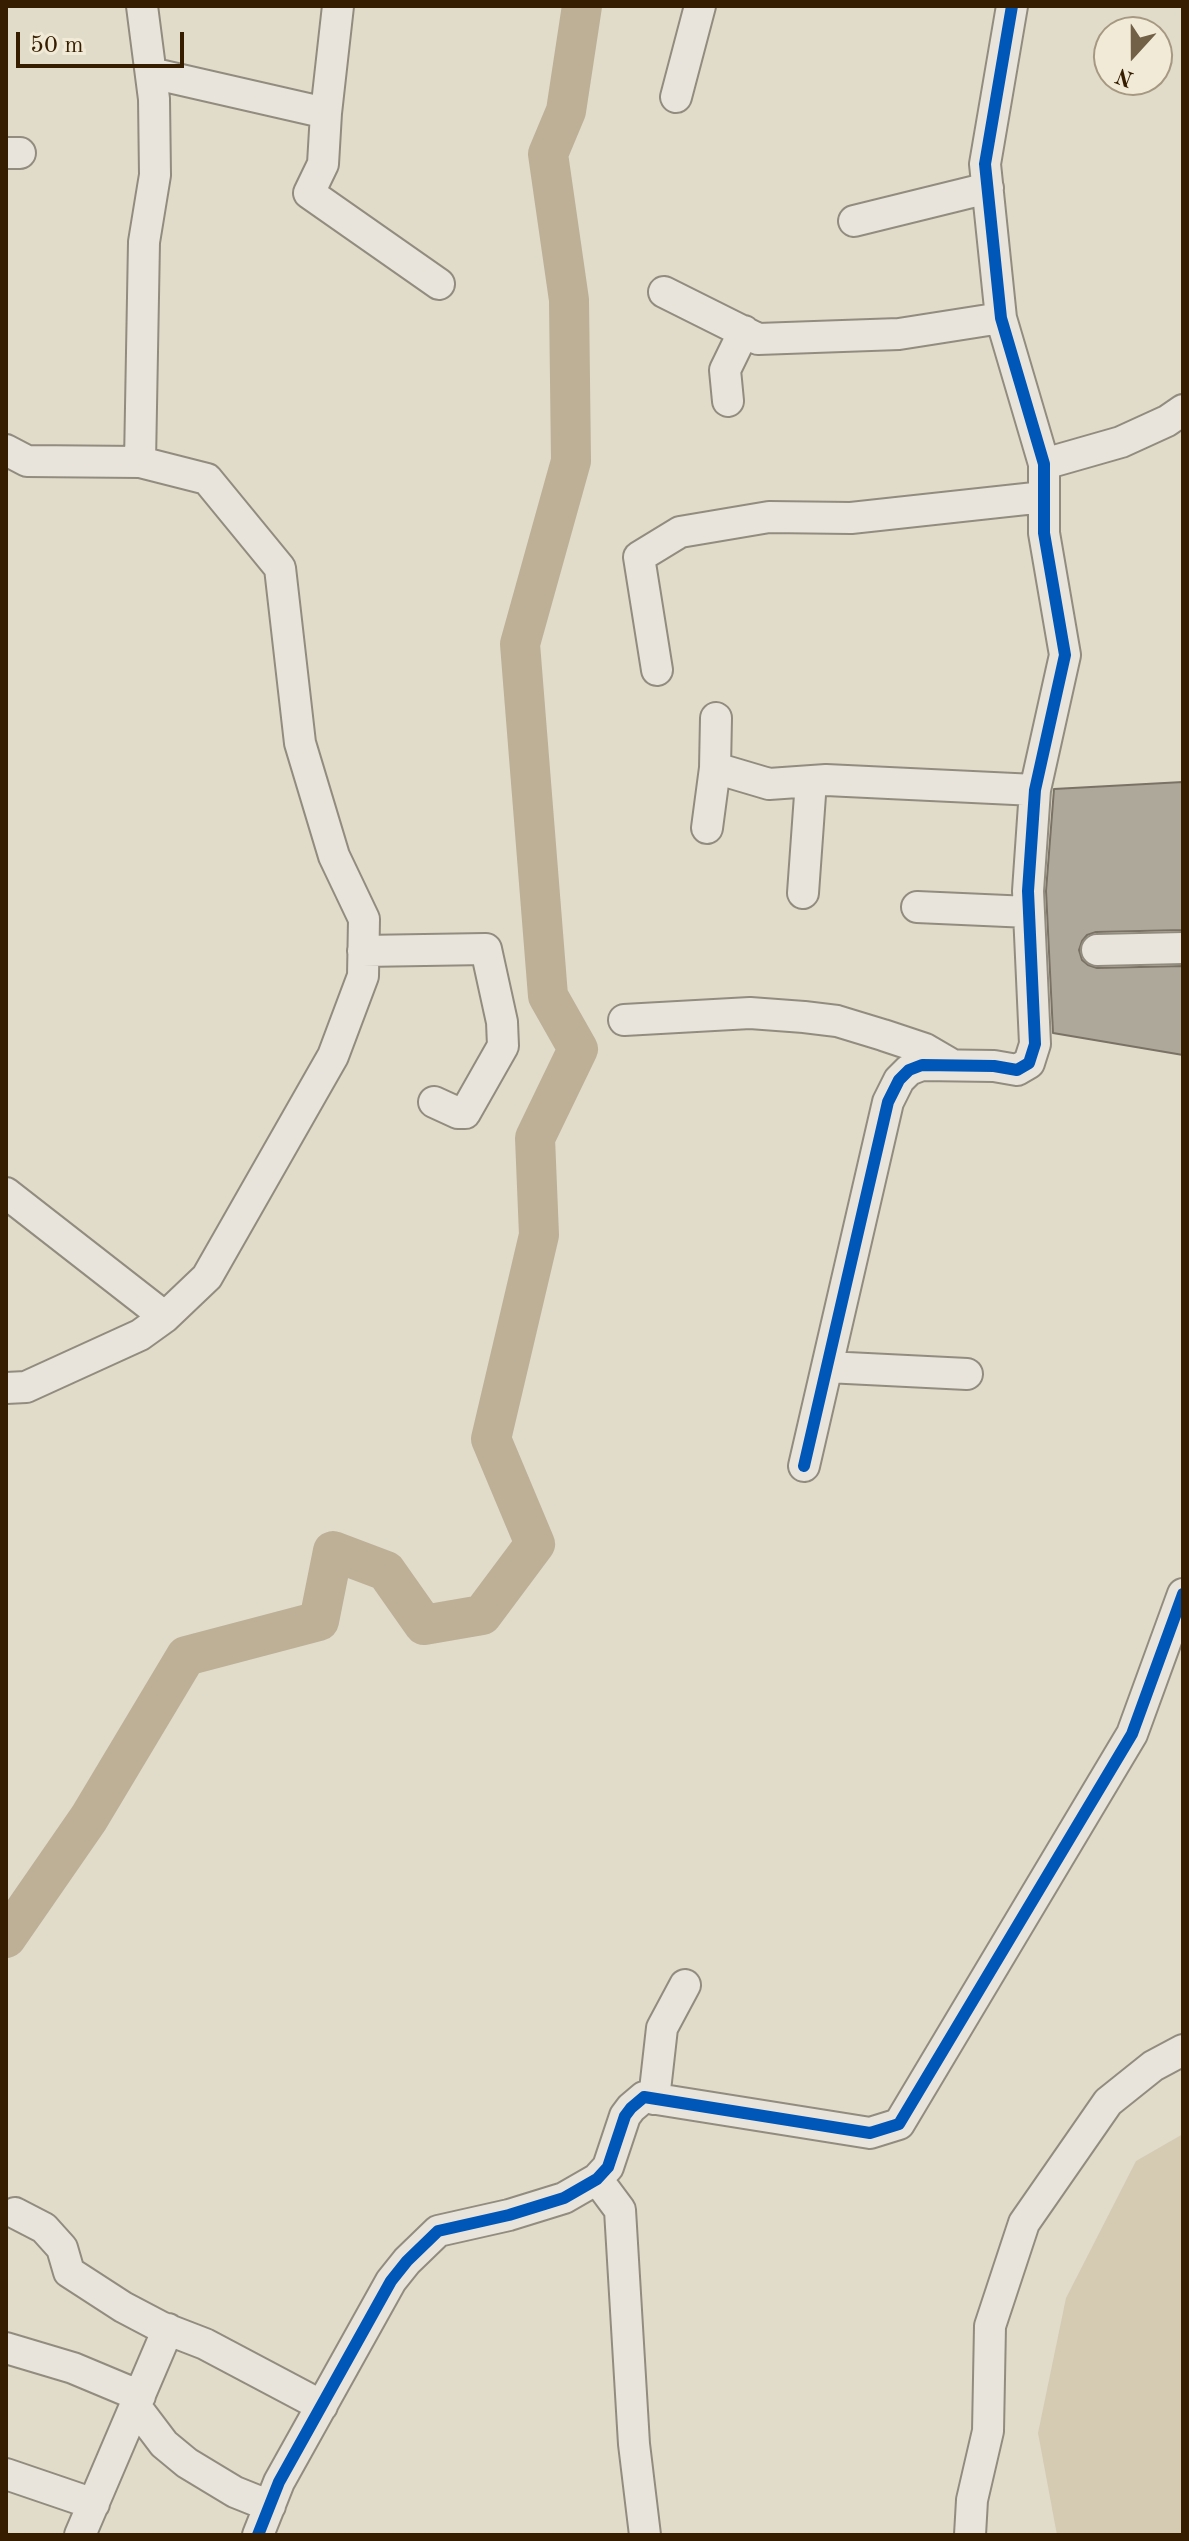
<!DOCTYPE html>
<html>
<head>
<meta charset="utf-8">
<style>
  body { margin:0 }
  #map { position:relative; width:1189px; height:2541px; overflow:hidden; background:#e1dbca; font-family:"Old Standard TT",serif }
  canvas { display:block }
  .frame { position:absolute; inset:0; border:8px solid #361d00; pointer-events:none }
  .north { position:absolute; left:1093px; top:16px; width:80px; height:80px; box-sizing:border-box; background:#f1ead7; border:2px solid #a69881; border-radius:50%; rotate:201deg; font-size:22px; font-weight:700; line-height:32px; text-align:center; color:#361d00 }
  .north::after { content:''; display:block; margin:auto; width:28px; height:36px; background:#726047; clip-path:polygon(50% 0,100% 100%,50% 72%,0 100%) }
  .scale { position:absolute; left:16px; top:32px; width:168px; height:36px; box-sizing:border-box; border:4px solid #361d00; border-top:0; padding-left:10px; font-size:24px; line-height:28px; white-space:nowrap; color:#361d00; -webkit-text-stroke:6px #f1ead7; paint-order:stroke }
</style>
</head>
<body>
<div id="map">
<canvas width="1189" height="2541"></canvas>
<div class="frame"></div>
<div class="north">N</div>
<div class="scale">50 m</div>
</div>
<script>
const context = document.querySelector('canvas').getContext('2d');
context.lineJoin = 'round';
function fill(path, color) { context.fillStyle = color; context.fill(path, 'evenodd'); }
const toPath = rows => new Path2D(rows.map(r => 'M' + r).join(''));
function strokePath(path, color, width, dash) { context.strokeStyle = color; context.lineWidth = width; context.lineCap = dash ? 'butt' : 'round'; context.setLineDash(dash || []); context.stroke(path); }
const green = toPath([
  [1183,2134,1183,2535,1057,2535,1038,2433,1066,2298,1136,2161]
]);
const river = toPath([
  [6,1938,89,1818,186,1656,319,1621,333,1551,386,1571,424,1625,482,1615,535,1544,491,1439,539,1235,535,1138,578,1049,548,996,520,644,571,461,569,300,548,154,566,111,582,6]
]);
const building = toPath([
  [1183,782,1183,930,1096,932,1087,935,1082,941,1079,950,1082,960,1088,965,1097,968,1183,966,1183,1055,1053,1033,1046,891,1054,789,1183,782]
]);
const minor = toPath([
  [151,73,326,113,338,6],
  [676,97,700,6],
  [326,113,323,164,309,193,439,284],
  [6,153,20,153],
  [854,221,988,188],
  [664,292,758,339,899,334,1001,318],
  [728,401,725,370,744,331],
  [6,450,27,461,140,462,207,479,280,568,300,743,334,856,364,919,363,976,333,1056,207,1277,165,1317,140,1335,26,1387,6,1388],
  [140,462,144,242,155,175,154,99,142,6],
  [1044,464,1121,442,1167,421,1183,410],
  [657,670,639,557,680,532,769,517,851,518,1044,497],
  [715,768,716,718],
  [707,828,715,768,769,784,826,780,1035,790],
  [803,893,811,781],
  [917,907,1029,912],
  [1097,950,1183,948],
  [363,951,486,949,502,1022,503,1046,465,1113,458,1113,434,1102],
  [624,1020,750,1013,804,1017,837,1021,883,1035,925,1049,949,1063],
  [6,1193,165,1317],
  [827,1367,967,1374],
  [804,1466,888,1102,899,1080,909,1070,922,1065,994,1066,1017,1070,1029,1063,1035,1044,1028,891,1035,790,1065,655,1044,533,1044,464,1001,318,985,164,1012,6],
  [654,2099,662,2028,685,1985],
  [597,2179,620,2210,634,2444,645,2535],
  [15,2213,44,2228,62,2248,69,2272,123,2307,161,2327,205,2344,322,2406],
  [6,2348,73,2368,140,2396],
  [136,2407,164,2444,187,2463,235,2492,270,2506],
  [6,2474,94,2504],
  [80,2535,168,2329],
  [258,2535,279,2482,391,2281,407,2261,438,2231,509,2215,564,2198,597,2179,608,2167,625,2116,631,2108,644,2097,870,2133,899,2124,1132,1734,1183,1594],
  [970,2535,972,2500,988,2431,990,2326,1024,2223,1108,2102,1153,2066,1183,2050]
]);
const cycleway = toPath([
  [804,1466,888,1102,899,1080,909,1070,922,1065,994,1066,1017,1070,1029,1063,1035,1044,1028,891,1035,790,1065,655,1044,533,1044,464,1001,318,985,164,1012,6],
  [258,2535,279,2482,391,2281,407,2261,438,2231,509,2215,564,2198,597,2179,608,2167,625,2116,631,2108,644,2097,870,2133,899,2124,1132,1734,1183,1594]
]);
fill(green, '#d5cbb3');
strokePath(river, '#bdb096', 40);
fill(building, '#aea89b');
strokePath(building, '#797265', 2);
strokePath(minor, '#928c7f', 34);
strokePath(minor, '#e8e4dc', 30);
strokePath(cycleway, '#0057b8', 12);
</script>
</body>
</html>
